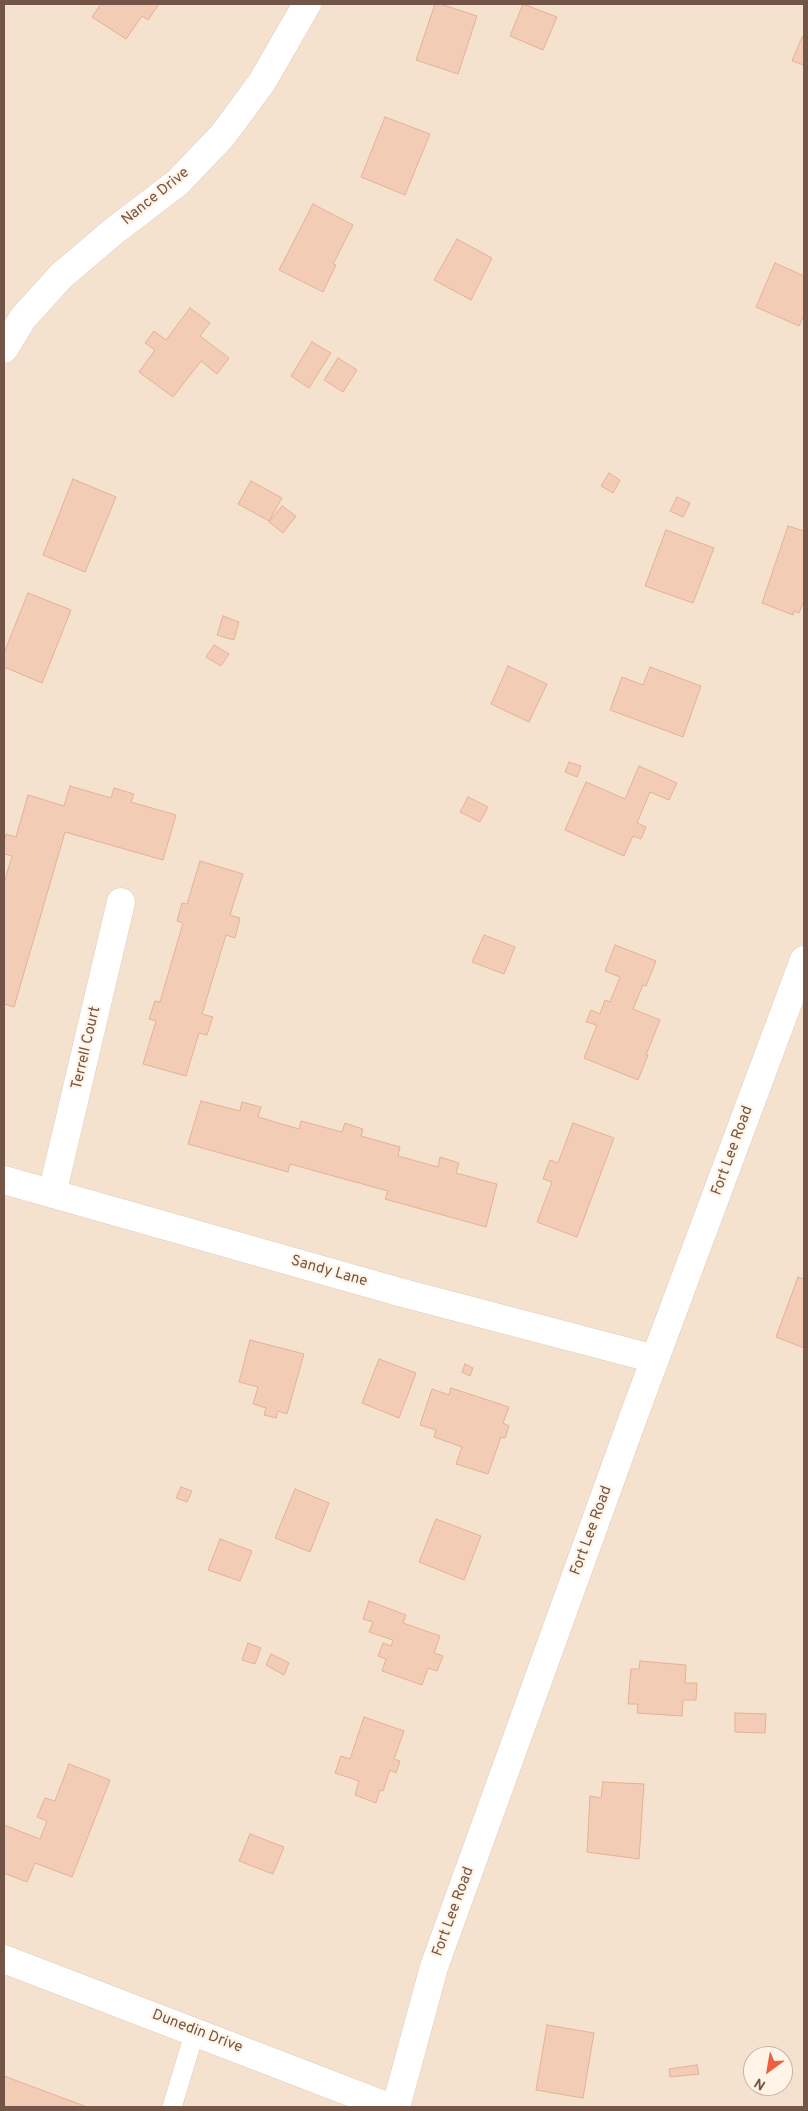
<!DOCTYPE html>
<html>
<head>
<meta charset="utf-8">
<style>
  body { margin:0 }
  #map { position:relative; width:808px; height:2111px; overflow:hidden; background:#fdf0df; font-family:Overpass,sans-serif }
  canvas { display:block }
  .frame { position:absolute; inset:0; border:5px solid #735547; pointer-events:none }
  .north { position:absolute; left:743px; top:2046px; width:50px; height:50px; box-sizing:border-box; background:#fff4e6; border:1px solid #c7b4a6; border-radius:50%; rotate:212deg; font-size:14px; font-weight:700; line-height:20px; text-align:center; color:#735547 }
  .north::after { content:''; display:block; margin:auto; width:18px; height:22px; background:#ea6041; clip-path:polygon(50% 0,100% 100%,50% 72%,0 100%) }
</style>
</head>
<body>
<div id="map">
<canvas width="808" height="2111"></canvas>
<div class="frame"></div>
<div class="north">N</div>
</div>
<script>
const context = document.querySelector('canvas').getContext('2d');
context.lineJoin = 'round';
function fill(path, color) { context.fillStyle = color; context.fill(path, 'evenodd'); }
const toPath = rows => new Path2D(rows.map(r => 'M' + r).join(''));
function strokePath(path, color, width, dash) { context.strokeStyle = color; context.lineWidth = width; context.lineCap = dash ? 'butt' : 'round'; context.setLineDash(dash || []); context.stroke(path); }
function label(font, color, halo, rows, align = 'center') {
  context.font = font + ' Overpass,sans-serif'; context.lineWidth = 4.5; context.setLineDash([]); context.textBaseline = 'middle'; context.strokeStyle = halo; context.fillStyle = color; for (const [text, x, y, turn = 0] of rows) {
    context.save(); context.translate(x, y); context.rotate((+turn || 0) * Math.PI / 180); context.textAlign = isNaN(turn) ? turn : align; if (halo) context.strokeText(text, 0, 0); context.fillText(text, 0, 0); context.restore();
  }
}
const residential = toPath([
  [4,4,804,4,804,2107,4,2107],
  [753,2056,783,2056,783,2086,753,2086]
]);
const building = toPath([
  [101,4,159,4,148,20,142,16,126,39,92,17,101,4],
  [435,4,440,4,477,16,458,74,416,60,435,4],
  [523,4,557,17,543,50,510,36,523,4],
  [802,37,804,37,804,65,792,61,802,37],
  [385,117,430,134,405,195,361,177,385,117],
  [313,204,353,225,333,264,336,265,323,292,279,270,313,204],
  [457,239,492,258,471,300,434,280,457,239],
  [775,263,804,276,804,315,799,326,756,307,775,263],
  [190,308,210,323,200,336,229,358,217,374,201,361,173,397,139,372,155,350,145,343,154,331,166,340,190,308],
  [312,342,331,353,309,388,291,376,312,342],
  [338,358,357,370,343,392,324,380,338,358],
  [609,473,620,480,613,493,601,486,609,473],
  [73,479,116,497,85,572,43,555,73,479],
  [251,481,282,498,269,521,238,504,251,481],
  [677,497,690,503,683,517,670,511,677,497],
  [282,506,296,516,283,533,269,522,282,506],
  [788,526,804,531,804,601,799,613,794,611,793,615,762,603,788,526],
  [666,530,714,548,693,603,645,586,666,530],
  [28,593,71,610,42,683,4,667,4,653,28,593],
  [223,616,239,622,234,640,217,635,223,616],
  [214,645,229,654,221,666,206,657,214,645],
  [508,666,547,684,529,722,491,704,508,666],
  [650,667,701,686,683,737,610,710,622,677,643,685,650,667],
  [569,762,581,766,577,777,565,772,569,762],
  [639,766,677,783,669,800,650,792,637,823,646,827,641,839,633,836,624,856,565,830,586,782,625,799,639,766],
  [70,786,111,798,114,788,134,794,131,802,176,815,163,860,65,832,14,1007,4,1004,4,883,12,856,4,854,4,844,6,834,16,837,28,795,64,806,70,786],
  [468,797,488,807,480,822,460,812,468,797],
  [200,861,243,874,230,915,240,918,235,938,226,935,202,1014,213,1017,207,1035,199,1033,186,1076,143,1064,156,1021,149,1019,155,1001,160,1002,183,923,177,921,182,903,187,904,200,861],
  [484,935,515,947,504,974,472,962,484,935],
  [615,945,656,961,646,986,643,985,633,1009,660,1020,646,1055,648,1055,638,1080,584,1058,597,1025,586,1022,591,1010,600,1014,605,1000,610,1002,620,977,605,971,615,945],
  [201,1101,240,1111,242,1102,261,1107,258,1117,299,1129,301,1121,342,1132,345,1123,363,1129,361,1136,400,1147,398,1156,438,1167,440,1157,459,1163,456,1173,497,1184,486,1227,385,1199,388,1191,290,1164,288,1172,188,1144,201,1101],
  [573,1123,614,1138,577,1237,537,1222,552,1182,543,1179,550,1160,558,1163,573,1123],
  [798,1277,804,1279,804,1348,776,1337,798,1277],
  [250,1340,304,1354,287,1414,278,1411,276,1418,264,1415,266,1408,253,1404,258,1387,239,1382,250,1340],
  [379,1359,416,1373,399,1418,362,1403,379,1359],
  [465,1364,473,1368,470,1376,462,1372,465,1364],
  [451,1388,509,1407,503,1423,509,1426,505,1438,501,1437,488,1474,456,1464,462,1447,434,1437,436,1430,420,1425,432,1389,449,1395,451,1388],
  [181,1487,192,1491,187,1502,176,1498,181,1487],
  [295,1489,329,1503,310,1552,275,1538,295,1489],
  [436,1519,481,1536,464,1580,419,1562,436,1519],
  [220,1539,252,1551,240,1581,208,1570,220,1539],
  [369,1601,406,1615,403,1623,440,1636,434,1653,443,1656,437,1671,428,1668,422,1685,382,1671,386,1659,378,1656,383,1643,391,1646,393,1640,369,1632,373,1622,363,1619,369,1601],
  [248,1643,261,1648,255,1664,242,1660,248,1643],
  [271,1654,289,1663,284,1675,266,1665,271,1654],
  [640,1661,686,1665,685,1683,697,1683,696,1700,683,1700,682,1716,637,1713,638,1704,628,1704,631,1669,639,1669,640,1661],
  [735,1713,766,1714,765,1733,735,1732,735,1713],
  [364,1717,404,1731,394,1759,400,1761,396,1773,390,1770,383,1791,380,1790,376,1803,355,1795,359,1781,335,1773,341,1756,350,1759,364,1717],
  [69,1764,110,1780,72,1877,35,1863,27,1882,4,1873,4,1825,40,1839,47,1821,37,1817,45,1798,55,1801,69,1764],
  [603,1782,644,1784,639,1859,587,1852,590,1796,601,1798,603,1782],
  [250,1834,284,1847,273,1874,239,1861,250,1834],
  [547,2025,594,2033,583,2098,536,2090,547,2025],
  [697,2065,699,2074,670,2077,669,2069,697,2065],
  [4,2076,87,2107,4,2107,4,2076]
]);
const service = toPath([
  [172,2107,195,2031]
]);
const minor = toPath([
  [4,349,23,318,61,276,114,231,177,183,223,135,262,82,307,4],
  [4,1180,403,1293,655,1359],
  [52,1194,121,902],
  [4,1959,389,2107]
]);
const tertiary = toPath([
  [396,2107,434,1967,637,1407,804,960]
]);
const streetNames = [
  ["Nance Drive",156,197,-39],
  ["Terrell Court",87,1048,-77],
  ["Fort Lee Road",733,1151,-70],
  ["Sandy Lane",329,1272,16],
  ["Fort Lee Road",592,1531,-70],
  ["Fort Lee Road",454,1912,-70],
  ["Dunedin Drive",197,2032,21]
];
fill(residential, '#f4e1ce');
fill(building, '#f3ccb6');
strokePath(building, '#e5b296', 1);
strokePath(service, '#e1ccbb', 20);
strokePath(minor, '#e1ccbb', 29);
strokePath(tertiary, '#e1ccbb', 29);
strokePath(service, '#fff', 19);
strokePath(minor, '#fff', 28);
strokePath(tertiary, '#fff', 28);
label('15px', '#735547', '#fff4e6', streetNames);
</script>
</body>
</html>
